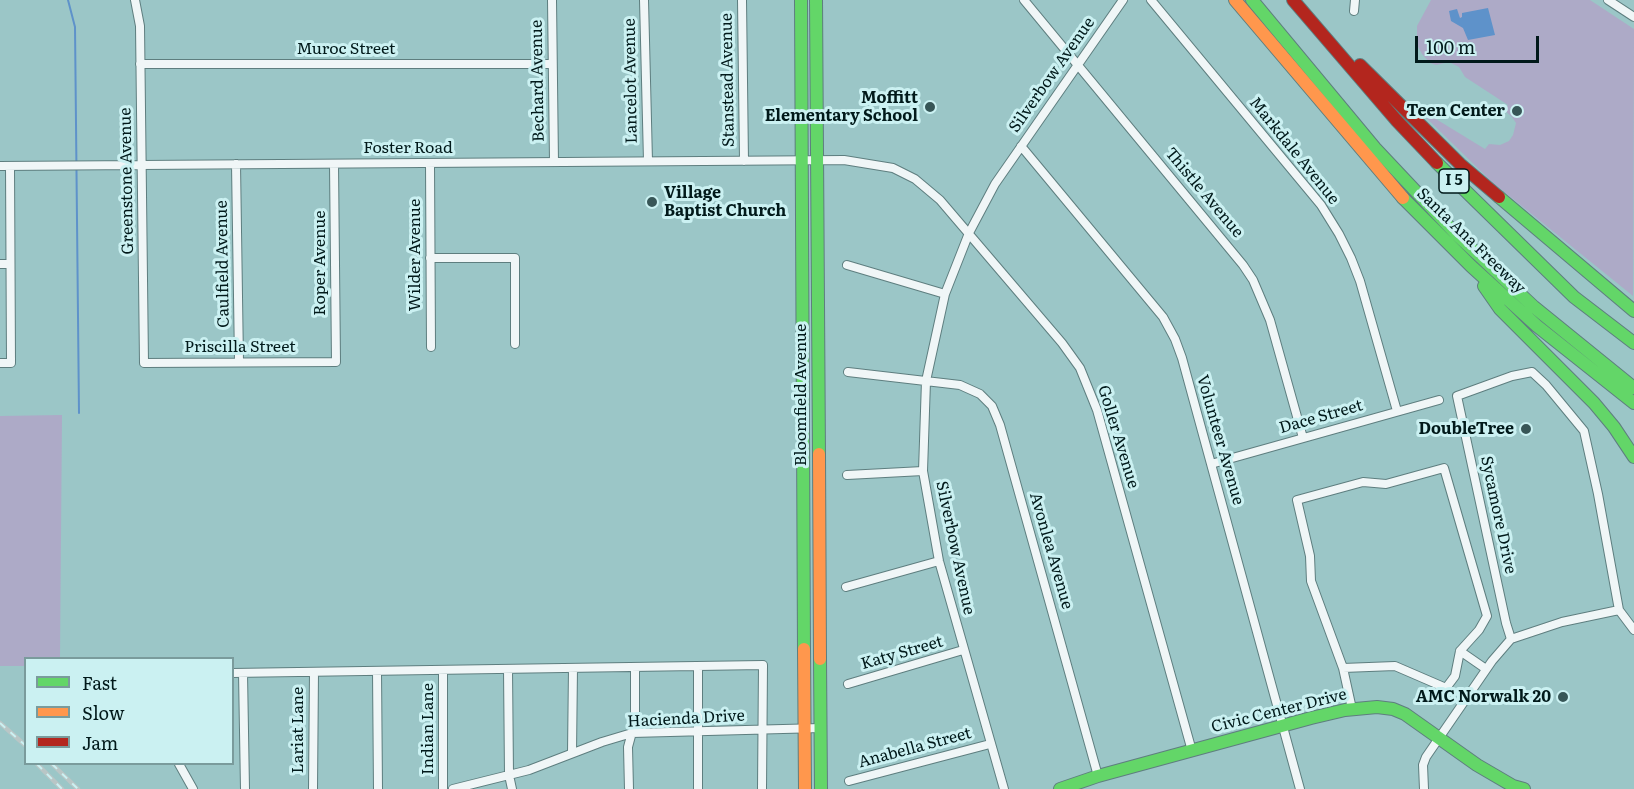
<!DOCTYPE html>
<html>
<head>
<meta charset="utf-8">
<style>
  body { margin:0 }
  #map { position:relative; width:1634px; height:789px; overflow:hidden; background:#9bc6c7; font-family:Literata,serif }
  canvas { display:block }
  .legend { position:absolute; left:24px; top:657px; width:210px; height:108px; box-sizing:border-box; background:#cbf1f2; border:2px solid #7a9b9c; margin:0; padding:8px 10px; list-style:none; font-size:18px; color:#01191a }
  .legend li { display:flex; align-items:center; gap:12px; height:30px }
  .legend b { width:30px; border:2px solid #7a9b9c }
  .scale { position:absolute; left:1415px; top:36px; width:124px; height:27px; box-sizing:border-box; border:3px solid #01191a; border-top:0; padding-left:8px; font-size:18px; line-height:21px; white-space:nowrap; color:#01191a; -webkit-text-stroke:4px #cbf1f2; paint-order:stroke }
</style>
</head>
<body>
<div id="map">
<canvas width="1634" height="789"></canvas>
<ul class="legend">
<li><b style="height:8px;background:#63d668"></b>Fast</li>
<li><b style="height:8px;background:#ff974d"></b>Slow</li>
<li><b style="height:8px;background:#b3261e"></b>Jam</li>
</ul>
<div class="scale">100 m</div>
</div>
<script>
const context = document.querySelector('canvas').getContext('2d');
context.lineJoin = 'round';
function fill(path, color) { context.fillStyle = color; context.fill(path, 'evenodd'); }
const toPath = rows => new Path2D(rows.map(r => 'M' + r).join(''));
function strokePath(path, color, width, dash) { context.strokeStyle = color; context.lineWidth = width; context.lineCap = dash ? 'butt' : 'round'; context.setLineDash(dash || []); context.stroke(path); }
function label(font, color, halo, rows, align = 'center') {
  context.font = font + ' Literata,serif'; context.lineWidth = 6; context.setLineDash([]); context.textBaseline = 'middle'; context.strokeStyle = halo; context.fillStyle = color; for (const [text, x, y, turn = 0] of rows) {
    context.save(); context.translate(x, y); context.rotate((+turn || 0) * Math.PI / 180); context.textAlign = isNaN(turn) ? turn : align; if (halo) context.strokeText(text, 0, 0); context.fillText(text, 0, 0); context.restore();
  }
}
const green = toPath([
  [1431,0,1590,0,1634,29,1633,296,1492,182,1413,105,1485,149,1489,144,1500,145,1509,141,1513,135,1516,123,1512,117,1504,110,1508,105,1465,77,1459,67,1449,62,1436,65,1430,63,1422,54,1417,45,1417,26],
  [62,415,60,658,26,658,25,666,0,666,0,416]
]);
const water = toPath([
  [1488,8,1495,35,1468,40,1463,28,1451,21,1449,11,1457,9,1460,18,1462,17,1462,13]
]);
const stream = toPath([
  [68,0,75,27,79,413]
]);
const street = toPath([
  [135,0,140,26,144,363,336,362,334,164],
  [552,0,554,162],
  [644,0,648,161],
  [742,0,744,161],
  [1024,0,1243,265,1253,280,1270,320,1303,438],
  [1151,0,1321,205,1339,234,1351,258,1360,281,1397,411],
  [1608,0,1634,17],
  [1354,11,1355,0],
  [140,64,552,64],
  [1021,146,1163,317,1175,339,1182,358,1300,789],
  [430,163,431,347],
  [236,164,239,362],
  [0,166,844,160,893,168,915,179,940,200,1062,343,1080,368,1097,410,1192,751],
  [430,258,515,258,515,344],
  [0,264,10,264],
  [847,265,945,294],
  [0,363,11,363,10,166],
  [848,372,960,385,980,394,992,406,1000,425,1098,776],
  [1211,464,1439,400],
  [847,475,923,471],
  [846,587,939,561],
  [1511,639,1506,623,1457,396,1512,376,1532,372,1546,385,1584,431,1598,494,1619,610,1634,630],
  [1460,651,1455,676,1446,688,1395,666,1343,668,1311,581,1310,556,1297,500,1363,482,1386,484,1444,468,1487,616,1479,630,1460,651,1486,669],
  [698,666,698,789],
  [1343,668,1352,709],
  [508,669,509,775,512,789],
  [377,671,378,789],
  [232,673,763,665,762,789],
  [243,673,245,789],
  [848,684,963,650],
  [572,753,573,668],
  [179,764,193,789],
  [849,781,990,744],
  [313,789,314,672],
  [443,789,443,670],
  [453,789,529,770,602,742,632,733,821,728],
  [629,789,628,747,635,721,635,667],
  [1004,789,939,561,923,471,926,381,945,294,969,233,995,184,1123,0],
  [1424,789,1423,765,1426,757,1492,661,1511,639,1562,622,1619,610]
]);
const fast = toPath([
  [801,0,804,649],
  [816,0,819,454],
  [1252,0,1375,148,1455,233,1534,307,1634,388],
  [1437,163,1574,297,1634,343],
  [1499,197,1634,311],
  [1403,198,1471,266,1537,326,1634,403],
  [1484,286,1500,309,1594,403,1614,427,1634,457],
  [820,659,821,789],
  [1060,789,1098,776,1311,718,1345,710,1377,707,1393,709,1405,714,1477,765,1513,786,1524,789]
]);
const slow = toPath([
  [1235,0,1403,198],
  [819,454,820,659],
  [804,649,805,789]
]);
const jam = toPath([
  [1293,0,1397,121,1437,163],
  [1360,65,1460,164,1499,197]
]);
const rail = toPath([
  [0,723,26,746],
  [37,764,62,789],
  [52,764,78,789]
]);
const markers = [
  [930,107,6,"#375657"],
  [1517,111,6,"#375657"],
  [652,202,6,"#375657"],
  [1526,429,6,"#375657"],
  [1563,697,6,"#375657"]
];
const shields = [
  [1454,181,30]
];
const shieldNames = [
  ["I 5",1454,181]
];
const streetNames = [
  ["Muroc Street",346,49],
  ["Silverbow Avenue",1052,75,-55],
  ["Stanstead Avenue",728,80,-91],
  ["Bechard Avenue",538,81,-91],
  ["Lancelot Avenue",631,81,-91],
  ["Foster Road",408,148],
  ["Markdale Avenue",1294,151,51],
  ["Greenstone Avenue",127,181,-91],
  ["Thistle Avenue",1204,193,50],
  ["Santa Ana Freeway",1471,241,44],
  ["Wilder Avenue",415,255,-90],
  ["Roper Avenue",320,263,-90],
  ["Caulfield Avenue",223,264,-91],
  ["Priscilla Street",240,347],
  ["Bloomfield Avenue",801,395,-90],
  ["Dace Street",1321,417,-16],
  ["Goller Avenue",1118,437,73],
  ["Volunteer Avenue",1220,440,74],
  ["Sycamore Drive",1498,515,78],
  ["Silverbow Avenue",955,548,78],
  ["Avonlea Avenue",1051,551,74],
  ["Katy Street",902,653,-16],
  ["Civic Center Drive",1279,711,-14],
  ["Hacienda Drive",686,719,-3],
  ["Indian Lane",428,729,-90],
  ["Lariat Lane",298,730,-90],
  ["Anabella Street",915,748,-15]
];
const poiNames = [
  ["Moffitt",918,98],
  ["Elementary School",918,116],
  ["Teen Center",1505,111],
  ["Village",664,193,"left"],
  ["Baptist Church",664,211,"left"],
  ["DoubleTree",1514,429],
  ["AMC Norwalk 20",1551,697]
];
fill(green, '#adaac7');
fill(water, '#5e92ca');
strokePath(stream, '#5e92ca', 2);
strokePath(street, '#5e7e7f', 10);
strokePath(fast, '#5e7e7f', 14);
strokePath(slow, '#5e7e7f', 14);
strokePath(jam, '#5e7e7f', 14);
strokePath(street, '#f0f6f7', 8);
strokePath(fast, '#63d668', 12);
strokePath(slow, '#ff974d', 12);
strokePath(jam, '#b3261e', 12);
strokePath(rail, '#b9c6c6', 4.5);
strokePath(rail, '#cbf1f2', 2, [7]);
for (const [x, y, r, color] of markers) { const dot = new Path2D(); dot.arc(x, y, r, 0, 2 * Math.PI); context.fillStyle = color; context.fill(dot); strokePath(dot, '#cbf1f2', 2); }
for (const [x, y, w] of shields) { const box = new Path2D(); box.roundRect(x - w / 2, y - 12, w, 24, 4.5); context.fillStyle = '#cbf1f2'; context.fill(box); strokePath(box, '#01191a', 1.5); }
label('bold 15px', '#01191a', null, shieldNames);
label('16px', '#01191a', '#cbf1f2', streetNames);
label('bold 16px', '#01191a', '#cbf1f2', poiNames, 'right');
</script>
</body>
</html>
